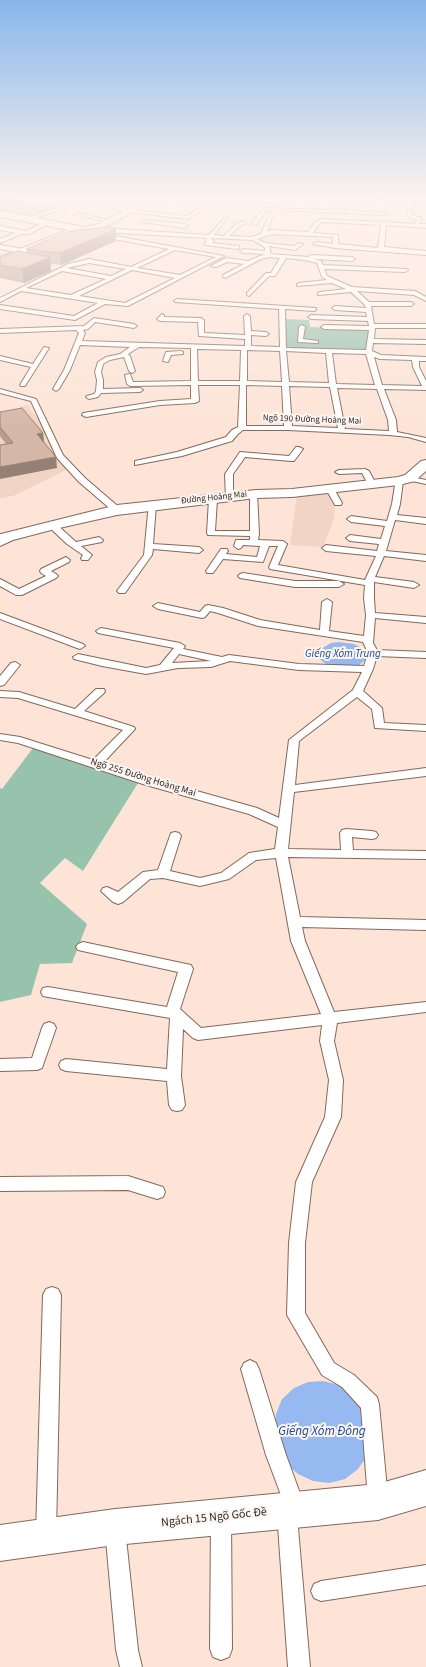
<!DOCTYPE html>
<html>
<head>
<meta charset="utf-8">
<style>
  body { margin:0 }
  canvas { display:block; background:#fde4d7 }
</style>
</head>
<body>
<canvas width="426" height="1667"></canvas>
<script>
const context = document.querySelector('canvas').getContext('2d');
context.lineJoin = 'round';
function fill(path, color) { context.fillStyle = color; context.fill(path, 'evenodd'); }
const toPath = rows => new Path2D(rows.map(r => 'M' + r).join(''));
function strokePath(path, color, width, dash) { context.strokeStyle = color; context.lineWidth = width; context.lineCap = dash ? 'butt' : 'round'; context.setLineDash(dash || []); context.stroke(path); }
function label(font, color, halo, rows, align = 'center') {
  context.font = font + ' "Source Sans 3",sans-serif'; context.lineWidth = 4; context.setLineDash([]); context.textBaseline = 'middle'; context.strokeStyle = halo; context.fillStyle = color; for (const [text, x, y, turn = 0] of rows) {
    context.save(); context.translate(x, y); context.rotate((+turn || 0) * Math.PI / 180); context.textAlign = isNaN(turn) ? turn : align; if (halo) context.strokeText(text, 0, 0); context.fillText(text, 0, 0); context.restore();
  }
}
const built = toPath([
  [272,233,302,234,291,242,265,242,256,239],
  [27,405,41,423,51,444,66,470,13,496,0,498,0,415],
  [329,491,335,501,334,518,323,547,290,545,297,494]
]);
const green = toPath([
  [0,197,9,197,61,208,29,219,0,213],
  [286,319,309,320,310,327,370,329,365,350,285,348],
  [33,748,138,783,83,871,65,858,40,883,87,924,72,963,40,964,31,995,0,1002,0,788,2,789]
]);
const water = toPath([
  [339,642,354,644,360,647,365,651,367,655,366,659,358,666,328,665,323,662,319,658,321,649,331,643],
  [323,1381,339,1385,353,1394,363,1407,367,1456,358,1469,345,1479,329,1483,313,1481,298,1474,285,1463,274,1430,276,1414,282,1399,294,1388,308,1382]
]);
const lane = toPath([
  [10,197,17,197,65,208,29,220,27,218,57,208,10,197],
  [161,197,174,197,215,202,188,219,129,212,85,203,87,202,133,210,187,216,208,203,163,198,161,197],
  [225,197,231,197,257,203,273,197,278,197,257,206,225,197],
  [318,197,322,197,316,205,312,205,318,197],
  [346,197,350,197,351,204,348,208,339,208,338,210,386,213,388,214,386,215,277,210,271,220,267,232,271,230,308,232,315,222,322,219,382,222,384,221,386,222,415,224,417,220,408,217,407,206,395,205,397,201,374,198,377,197,400,199,402,197,406,197,401,203,426,204,426,206,412,206,412,215,422,218,419,224,426,224,426,228,386,225,384,247,426,251,426,255,335,248,313,244,316,242,333,244,333,237,272,234,257,239,265,243,294,246,298,243,303,244,295,250,269,246,271,254,308,257,311,255,352,257,355,259,352,261,314,259,321,261,323,265,407,269,408,270,405,272,324,269,327,276,352,287,415,291,426,297,426,301,414,295,357,291,369,302,411,302,414,304,411,306,371,306,374,324,426,324,426,328,375,328,374,339,426,340,426,344,373,343,372,351,381,355,426,357,426,361,419,361,419,367,426,381,426,390,384,389,396,420,397,432,426,438,426,442,408,437,389,435,288,430,243,430,238,434,232,441,182,456,135,465,135,461,177,452,226,437,232,430,238,427,240,385,198,385,199,401,195,403,160,405,86,417,82,415,83,413,160,401,191,399,191,385,130,386,127,384,125,375,130,374,133,382,191,381,191,348,139,347,128,354,130,356,135,371,132,373,129,371,124,357,110,360,103,364,101,372,103,380,103,389,140,388,143,390,140,392,101,393,98,397,89,399,86,397,87,396,94,394,96,391,97,380,95,372,98,362,106,357,120,354,130,347,80,345,70,370,59,389,56,391,53,389,64,370,79,333,76,330,0,333,0,329,84,326,94,318,134,324,137,326,134,328,95,322,88,329,83,330,85,333,82,341,245,346,245,339,199,336,198,322,160,321,157,319,162,314,164,315,164,317,201,318,204,320,204,333,245,335,244,316,247,314,250,316,251,331,266,332,269,334,266,336,251,335,251,346,280,347,279,309,175,302,174,301,177,299,316,308,316,310,314,311,285,309,286,348,366,350,369,330,324,329,321,327,324,325,369,326,368,321,311,319,308,317,311,315,367,317,366,312,335,310,332,308,335,306,366,308,365,305,351,292,318,295,318,293,320,292,346,289,332,283,297,286,297,284,299,283,327,280,322,277,317,263,305,260,286,258,275,276,269,276,249,296,247,295,247,293,266,273,271,273,280,258,269,257,261,259,225,278,223,277,223,275,244,264,227,262,216,267,211,266,226,258,248,261,265,254,243,253,240,251,243,249,265,251,265,248,260,244,252,240,212,238,211,239,214,241,212,243,239,246,239,248,237,249,205,245,207,238,117,233,97,228,100,226,117,229,209,235,226,216,228,217,214,235,224,236,236,224,244,221,246,223,240,226,229,236,252,237,261,234,267,220,273,210,267,210,256,225,252,225,252,223,264,208,334,210,335,206,345,206,347,204,346,197],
  [323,222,381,225,378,248,338,244,338,235,313,233,319,224,323,222],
  [197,349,241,350,240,381,198,381,197,349],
  [247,350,280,351,282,382,247,381,247,350],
  [286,351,326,353,329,383,289,382,286,351],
  [332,353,366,354,375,385,336,384,332,353],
  [374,357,380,359,412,360,413,367,422,386,382,385,374,357],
  [246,385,282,386,284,426,246,426,246,385],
  [289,386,330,387,338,428,292,426,289,386],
  [337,388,377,389,388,420,389,431,345,429,337,388],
  [79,213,81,214,113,221,111,222,74,215,79,213],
  [146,220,185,224,188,226,185,228,144,222,146,220],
  [46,222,50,223,29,234,22,234,0,243,0,239,16,233,0,230,0,226,26,231,46,222],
  [110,235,224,256,128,306,105,304,75,320,0,309,0,305,74,316,98,303,21,291,0,302,0,298,68,264,89,259,131,267,169,249,108,238,107,237,110,235],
  [175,250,216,257,180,275,137,268,175,250],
  [89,263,126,269,111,276,67,268,89,263],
  [132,270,175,278,125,303,79,296,132,270],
  [62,271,106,279,71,295,26,288,62,271],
  [0,245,23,249,26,251,23,253,0,249,0,245],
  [302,325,305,327,303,339,318,341,318,343,298,342,299,327,302,325],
  [44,347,49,348,25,386,21,386,20,385,31,367,0,360,0,356,33,364,44,347],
  [181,351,183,352,183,354,171,355,168,362,163,361,166,352,181,351],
  [0,389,36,399,63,455,85,478,120,508,121,510,120,512,114,512,79,482,57,458,31,401,0,393,0,389],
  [296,447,299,447,303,449,294,461,291,461,245,457,233,474,233,497,232,499,226,499,225,474,240,452,289,456,296,447],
  [365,469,369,471,376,484,375,486,369,486,362,473,339,474,335,472,339,470,365,469],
  [407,476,426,480,426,484,407,480,407,476],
  [396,479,399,479,403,481,400,504,397,515,426,518,426,524,395,520,386,551,426,555,426,561,384,556,375,577,414,582,419,585,414,588,374,582,374,598,375,613,426,617,426,623,375,618,373,643,377,650,426,652,426,658,377,656,373,669,363,691,382,708,384,723,426,725,426,731,375,728,372,709,357,697,299,741,295,785,426,768,426,776,294,792,288,849,341,850,340,833,342,830,346,829,372,831,376,832,378,835,376,838,372,839,352,837,353,850,426,851,426,859,288,857,300,917,426,920,426,930,302,927,305,941,334,1012,426,1002,426,1012,337,1023,334,1041,343,1080,341,1117,312,1182,305,1243,305,1313,334,1363,354,1375,377,1397,379,1404,388,1500,385,1507,378,1510,371,1507,368,1500,361,1408,342,1387,322,1375,287,1315,289,1243,296,1182,325,1117,329,1080,320,1041,322,1025,198,1040,193,1038,183,1029,181,1076,185,1105,182,1110,177,1111,172,1110,169,1105,167,1081,66,1071,61,1069,59,1065,61,1061,66,1059,167,1069,170,1018,48,997,43,996,41,992,43,988,48,987,167,1007,178,972,78,950,76,947,78,944,83,942,191,965,193,969,180,1009,201,1028,321,1014,291,941,276,858,256,860,229,879,200,886,163,878,150,879,123,902,118,904,113,902,101,891,103,888,107,887,118,892,143,872,158,870,171,833,175,832,179,833,181,836,170,871,200,878,221,873,249,853,275,849,278,827,249,814,146,785,18,743,0,740,0,734,20,737,93,760,123,730,18,698,0,697,0,691,19,692,75,709,96,689,104,689,105,691,104,693,84,711,134,727,135,729,103,763,154,779,257,808,279,818,289,740,353,690,362,672,299,670,230,661,211,667,178,668,146,674,102,666,74,659,73,657,78,654,146,668,160,665,174,648,98,633,96,631,101,628,180,643,185,646,183,649,222,657,229,655,299,664,364,666,368,653,363,642,258,626,218,613,210,611,205,617,202,618,158,609,153,606,158,603,200,612,205,606,208,605,223,608,260,620,320,630,322,602,327,599,332,602,329,631,364,636,366,615,364,598,365,585,270,569,269,567,278,546,269,546,263,562,223,559,213,573,207,573,206,571,221,549,227,549,228,551,226,554,257,557,260,546,243,545,241,548,238,549,234,546,236,540,250,540,250,536,208,535,207,533,209,499,213,497,217,499,215,531,250,531,250,494,254,492,257,492,259,534,258,540,283,541,287,544,278,565,365,580,376,556,326,551,322,548,326,545,377,551,379,544,350,541,346,538,350,535,381,539,385,526,351,522,347,519,351,516,387,521,392,504,396,479],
  [179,654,211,661,172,663,179,654],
  [327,487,333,487,342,503,341,505,335,505,326,489,327,487],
  [149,503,152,503,156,505,153,544,199,547,203,550,199,553,153,549,152,555,125,593,119,593,117,591,144,555,149,503],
  [52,522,55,523,76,542,99,537,103,540,102,542,81,546,92,555,88,560,82,560,81,558,83,555,67,544,49,527,48,525,52,522],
  [66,557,70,560,69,562,51,571,56,574,58,576,56,578,22,595,16,595,0,586,0,579,19,589,46,576,41,573,40,571,41,569,66,557],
  [243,573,295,581,339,581,344,584,339,587,295,587,240,578,238,576,240,574,243,573],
  [0,613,83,644,85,646,80,649,77,648,0,619,0,613],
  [15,662,20,665,4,685,0,686,0,676,11,663,15,662],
  [49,1022,54,1024,56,1028,42,1068,37,1070,0,1071,0,1059,32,1058,42,1028,44,1024,49,1022],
  [128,1176,163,1187,165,1192,163,1197,157,1199,128,1190,0,1191,0,1177,128,1176],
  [52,1287,58,1289,61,1295,56,1534,53,1541,46,1544,39,1541,36,1534,43,1295,46,1289,52,1287],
  [250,1360,256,1363,259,1369,286,1455,305,1507,302,1514,297,1516,310,1667,288,1667,277,1512,280,1505,284,1503,266,1455,241,1369,244,1363,250,1360],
  [221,1508,228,1511,231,1518,232,1649,229,1657,221,1660,213,1657,210,1649,211,1518,214,1511,221,1508],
  [115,1519,122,1522,125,1529,138,1650,142,1667,120,1667,116,1650,105,1529,108,1522,115,1519],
  [426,1565,426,1585,321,1601,314,1598,311,1591,314,1584,321,1581,426,1565]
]);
const street = toPath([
  [0,211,79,226,84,229,79,232,0,217,0,211],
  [426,460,426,471,415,481,399,485,292,497,256,498,117,515,55,529,13,540,0,546,0,534,1,534,117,505,256,490,292,489,398,477,405,475,421,461,426,460],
  [426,1470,426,1506,378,1520,115,1545,0,1561,0,1525,115,1509,378,1484,426,1470]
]);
const secondary = toPath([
  [151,197,161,197,101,229,75,233,0,264,0,257,70,229,96,225,151,197]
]);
const wall = toPath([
  [116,229,116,241,61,265,51,264,51,271,24,283,0,278,0,258,27,253,26,249],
  [0,412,43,433,44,442,57,468,6,444,0,436]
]);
const shadedWall = toPath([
  [116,229,116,241,61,265,60,253],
  [50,257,51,271,24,283,22,269],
  [43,433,44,443,37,434],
  [56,457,57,468,0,479,0,467]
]);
const building = toPath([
  [106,227,116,229,60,253,26,249,69,231,106,227],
  [17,251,50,257,22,269,0,265,0,258,17,251],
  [22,408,43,433,37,434,56,457,0,467,0,445,13,443,0,427,0,412,22,408]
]);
const farStreetnames = [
  ["Ngõ 190 Đường Hoàng Mai",312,420,2],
  ["Đường Hoàng Mai",214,498,-6]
];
const streetNames = [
  ["Ngõ 255 Đường Hoàng Mai",143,778,17]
];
const waterNames = [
  ["Giếng Xóm Trung",343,655]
];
const nearStreetnames = [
  ["Ngách 15 Ngõ Gốc Đề",214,1518,-6]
];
const nearWaternames = [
  ["Giếng Xóm Đông",322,1432]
];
fill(built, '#f2d4c4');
fill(green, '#97c3ad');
fill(water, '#97b9f2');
strokePath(lane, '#83695a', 2);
strokePath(street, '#83695a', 2);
strokePath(secondary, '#83695a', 2);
fill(lane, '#fff');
fill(street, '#fff');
fill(secondary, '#fff');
fill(wall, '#b79d90');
fill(shadedWall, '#958075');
fill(building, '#d5b7a7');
strokePath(building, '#958075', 1);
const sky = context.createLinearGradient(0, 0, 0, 430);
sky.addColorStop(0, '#87b6ec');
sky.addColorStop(0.46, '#fef3ed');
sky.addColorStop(1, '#fef3ed00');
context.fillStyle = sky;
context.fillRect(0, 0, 426, 430);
label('9px', '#342923', '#fcf6f2', farStreetnames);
label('10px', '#342923', '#fcf6f2', streetNames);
label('italic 11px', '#23498d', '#fcf6f2', waterNames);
label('12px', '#342923', '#fcf6f2', nearStreetnames);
label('italic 13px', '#23498d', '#fcf6f2', nearWaternames);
</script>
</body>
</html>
